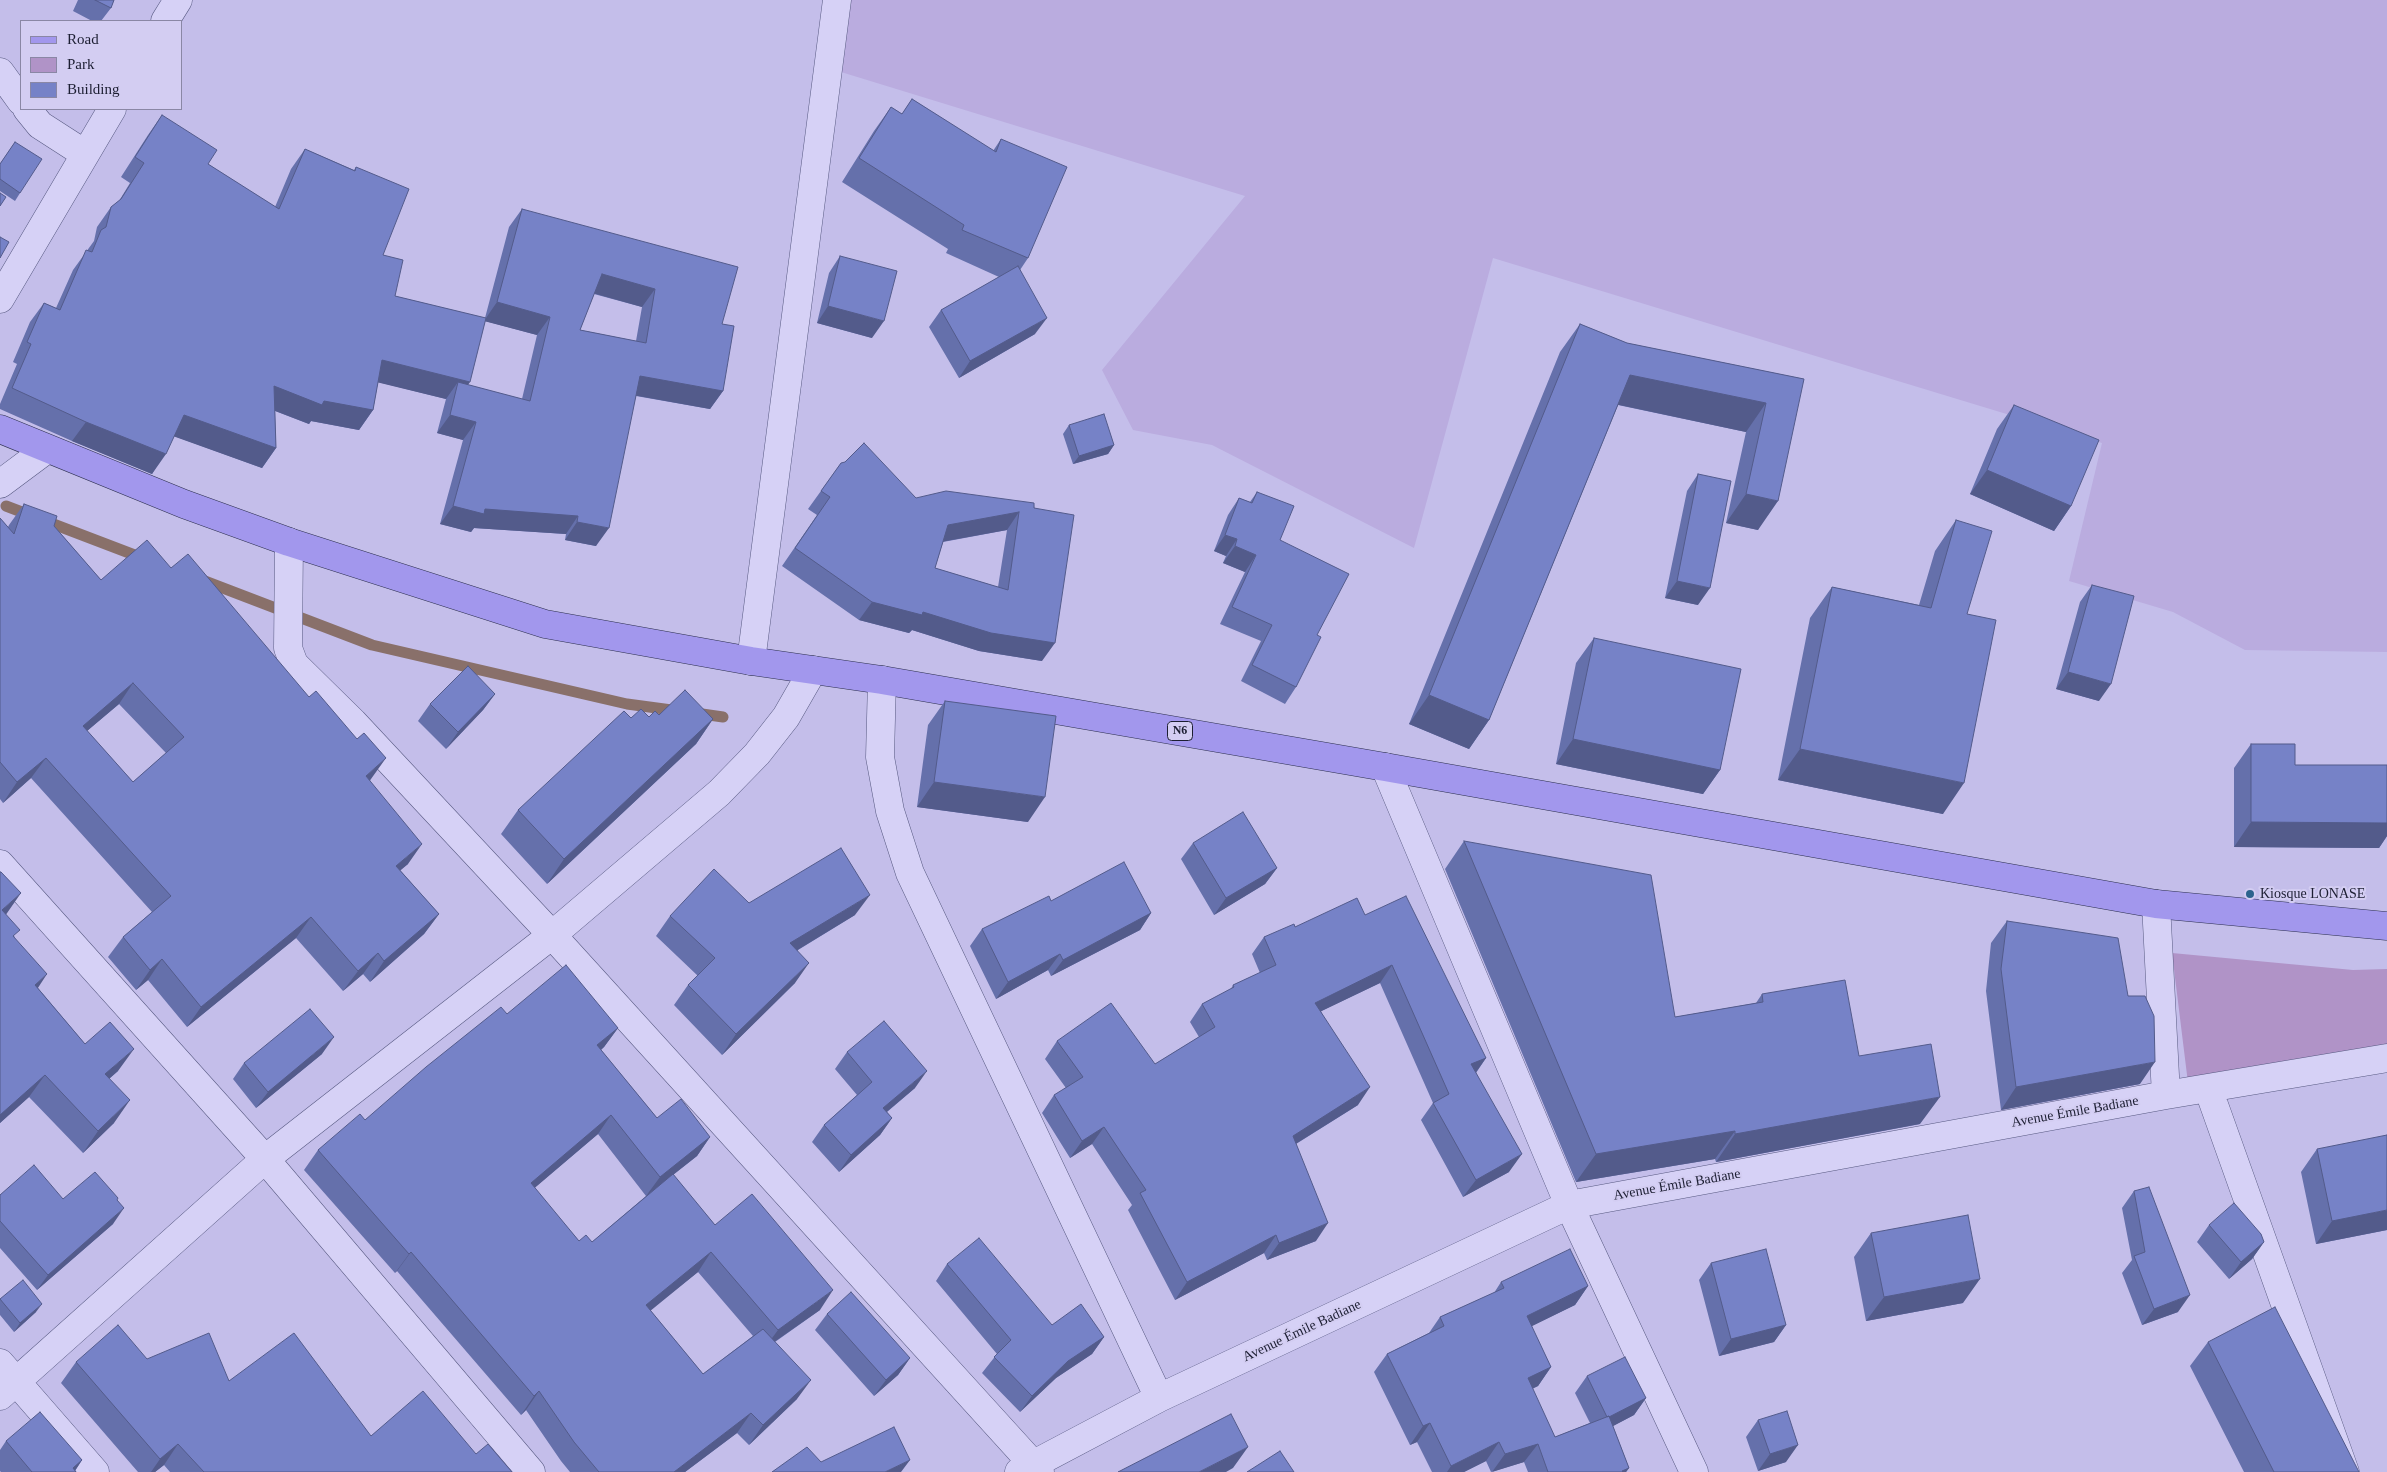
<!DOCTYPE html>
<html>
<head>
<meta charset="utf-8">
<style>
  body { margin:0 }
  #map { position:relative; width:2387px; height:1472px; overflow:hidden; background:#c4beea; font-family:Georgia,serif }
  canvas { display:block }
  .legend { position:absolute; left:20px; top:20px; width:162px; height:90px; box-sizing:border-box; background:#d3cdf2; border:1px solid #8a87a5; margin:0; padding:6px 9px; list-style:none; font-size:15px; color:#1c1e32 }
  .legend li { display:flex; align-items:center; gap:10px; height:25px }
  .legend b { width:25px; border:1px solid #8a87a5 }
</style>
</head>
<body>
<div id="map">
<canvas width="2387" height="1472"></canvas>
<ul class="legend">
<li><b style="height:6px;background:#a297ed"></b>Road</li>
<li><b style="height:14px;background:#b093c7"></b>Park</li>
<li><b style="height:14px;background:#7682c7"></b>Building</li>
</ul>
</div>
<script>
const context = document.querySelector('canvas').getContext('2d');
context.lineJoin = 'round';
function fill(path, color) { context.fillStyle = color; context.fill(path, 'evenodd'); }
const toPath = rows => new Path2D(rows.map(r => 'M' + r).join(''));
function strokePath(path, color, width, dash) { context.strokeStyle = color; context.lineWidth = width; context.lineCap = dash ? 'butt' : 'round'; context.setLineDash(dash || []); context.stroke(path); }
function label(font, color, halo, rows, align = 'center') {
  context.font = font + ' Georgia,serif'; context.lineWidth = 4; context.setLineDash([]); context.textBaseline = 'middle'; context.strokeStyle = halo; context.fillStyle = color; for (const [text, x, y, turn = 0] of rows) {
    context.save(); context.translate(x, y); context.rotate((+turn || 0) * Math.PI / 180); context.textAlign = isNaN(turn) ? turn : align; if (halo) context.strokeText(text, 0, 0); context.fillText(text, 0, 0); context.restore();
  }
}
const farmland = toPath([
  [849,0,2387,0,2387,652,2245,650,2173,612,2069,581,2102,443,1493,258,1414,548,1212,445,1133,430,1102,370,1245,196,841,72]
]);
const green = toPath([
  [2172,953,2353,970,2387,969,2387,1051,2188,1083]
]);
const stream = toPath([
  [6,506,145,559],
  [202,580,372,645,627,704,679,711],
  [695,713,723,717]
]);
const street = toPath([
  [165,21,178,0],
  [0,72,21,101],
  [27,109,40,125,85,154],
  [0,299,112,109],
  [0,484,47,449],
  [289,542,288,648,294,664,353,722,552,935,1040,1472],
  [751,661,837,0],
  [882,680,880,757,890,811,910,873,1159,1398],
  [1385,767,1569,1205,1694,1472],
  [0,864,265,1159,531,1472],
  [2156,904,2166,1095],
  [2208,1088,2345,1472],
  [0,1363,95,1472],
  [0,1396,265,1159,552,935,719,793,757,754,786,717,813,670],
  [1019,1472,1159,1398,1569,1205,2166,1095,2387,1058]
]);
const primary = toPath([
  [0,429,184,504,289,542,545,624,751,661,882,680,1385,767,2156,904,2387,926]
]);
const wall = toPath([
  [78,0,114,0,111,8,101,21,92,21,73,11],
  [912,99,993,151,1001,139,1028,258,1020,270,1035,334,959,378,929,327,941,310,999,277,946,253,948,249,842,182,874,131,891,107,902,114],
  [162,115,208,164,275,207,291,169,305,149,354,170,356,167,395,296,485,318,509,227,522,209,722,324,723,391,710,409,636,396,596,546,565,540,566,534,474,528,471,532,440,524,463,440,437,433,446,399,378,382,373,410,359,430,311,421,309,424,275,411,276,448,262,468,174,436,152,474,72,441,0,409,0,404,17,364,13,362,30,322,44,303,56,308,73,270,94,241,97,227,111,207,119,201,130,183,121,177,148,135],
  [594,294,642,307,636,341,580,330],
  [485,321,537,335,522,399,468,385],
  [15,142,20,193,15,201,0,191,0,164],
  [840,256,872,338,817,323,829,273],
  [1580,324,1627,343,1804,379,1758,530,1726,523,1746,432,1618,405,1489,720,1469,749,1409,724,1560,352],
  [2014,405,2071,506,2054,531,1970,494,1997,429],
  [1069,425,1114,445,1108,454,1073,464,1063,434],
  [841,463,916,498,1034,503,1042,661,979,651,912,630,909,633,859,620,782,566,817,515,808,509],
  [1007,530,998,587,935,568,943,542],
  [1698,474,1698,605,1665,598,1687,491],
  [1257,492,1280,540,1317,635,1296,687,1285,704,1241,681,1261,641,1220,624,1245,572,1223,563,1226,556,1214,551,1228,515,1239,498,1250,502],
  [24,504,54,526,101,580,171,568,371,779,370,780,408,864,400,870,439,914,424,934,370,982,363,974,343,991,296,938,187,1027,148,980,136,990,108,957,123,937,152,912,31,778,3,803,0,799,0,518,8,527,9,525],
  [119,704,166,753,133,782,87,731],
  [1956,520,1967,614,1943,814,1778,780,1810,618,1832,587,1919,605,1935,551],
  [2092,585,2099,701,2056,689,2080,602],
  [1594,638,1720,770,1703,794,1556,764,1576,663],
  [495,694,483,710,446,749,418,721,430,704],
  [945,701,1028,822,917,807,928,725],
  [649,717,713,719,696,744,547,884,501,834,518,810,631,718],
  [2251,744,2295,765,2387,765,2387,836,2379,848,2234,847,2234,768],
  [1464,841,1675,1017,1756,1003,1762,994,1859,1056,1920,1124,1716,1162,1715,1159,1576,1182,1445,869],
  [1193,843,1277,868,1265,884,1214,915,1181,859],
  [0,872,6,915,15,938,38,988,85,1044,118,1071,109,1079,114,1123,83,1153,29,1097,0,1123],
  [1051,901,1151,913,1140,930,1051,976,1048,970,996,999,970,946,982,929],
  [749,903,855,915,798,950,795,983,722,1055,674,1005,688,985,698,976,656,936,670,916],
  [1365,915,1486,1058,1476,1073,1509,1172,1463,1197,1421,1120,1433,1103,1380,983,1321,1011,1358,1105,1296,1144,1316,1241,1267,1260,1264,1253,1175,1300,1128,1210,1132,1205,1092,1144,1070,1158,1042,1113,1054,1095,1066,1088,1045,1059,1057,1041,1155,1064,1199,1037,1190,1022,1202,1004,1231,989,1233,985,1260,973,1252,954,1264,937,1295,927],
  [2007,921,2128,996,2140,1084,2001,1110,1986,991,1991,943],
  [507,1014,618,1028,604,1047,601,1050,657,1118,710,1137,697,1156,673,1175,715,1225,820,1310,775,1342,797,1399,749,1445,737,1433,685,1472,570,1472,561,1461,526,1410,521,1415,397,1271,395,1273,304,1170,318,1150,365,1120],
  [598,1134,646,1196,592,1242,579,1241,534,1188],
  [698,1272,753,1336,703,1374,650,1310],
  [847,1052,915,1088,887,1112,892,1118,880,1135,839,1172,812,1142,824,1125,857,1095,835,1069],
  [322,1054,256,1108,233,1079,244,1063],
  [2317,1149,2387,1230,2316,1244,2301,1172],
  [2134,1191,2178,1312,2142,1325,2122,1273,2132,1260,2122,1208],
  [0,1195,63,1199,117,1200,113,1224,37,1290,0,1248],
  [2209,1225,2264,1242,2252,1259,2229,1279,2197,1242],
  [1871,1233,1963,1303,1866,1321,1854,1257],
  [1711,1263,1786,1325,1774,1342,1719,1356,1699,1280],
  [947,1264,1052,1325,1104,1337,1092,1354,1056,1378,1020,1412,982,1373,997,1354,936,1281],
  [1501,1282,1588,1286,1575,1305,1531,1326,1551,1367,1538,1386,1532,1389,1555,1437,1590,1423,1575,1393,1587,1376,1646,1398,1634,1415,1613,1426,1629,1468,1626,1472,1528,1472,1524,1462,1491,1472,1486,1461,1464,1472,1432,1472,1417,1442,1410,1445,1374,1372,1387,1354,1429,1333,1440,1317,1494,1293],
  [0,1299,36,1312,14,1332,0,1315],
  [827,1314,910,1358,898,1375,874,1396,815,1330],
  [2208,1342,2359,1472,2244,1472,2190,1366],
  [147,1359,229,1381,371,1436,476,1454,512,1472,170,1472,164,1465,155,1472,138,1472,61,1383,76,1362],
  [1758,1420,1786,1462,1758,1471,1746,1437],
  [6,1441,82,1460,75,1471,76,1472,1,1472,0,1471,0,1450]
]);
const shadedWall = toPath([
  [602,274,655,289,642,307,589,292],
  [497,302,550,317,537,335,484,321],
  [828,306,884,321,872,338,817,323],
  [1047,318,1035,334,959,378,970,361],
  [382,360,470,382,456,401,458,382,446,399,368,380],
  [1630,375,1766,403,1746,432,1610,403],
  [640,376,723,391,710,409,627,394],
  [274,386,373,410,359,430,311,421,309,424,260,405],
  [184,415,276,448,262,468,170,435],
  [450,415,476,422,463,440,437,433],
  [86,422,166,454,152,474,72,441],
  [1114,445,1108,454,1073,464,1079,456],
  [1987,470,2071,506,2054,531,1970,494],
  [1746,494,1778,501,1758,530,1726,523],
  [453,506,578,516,566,534,474,528,471,532,440,524],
  [1019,512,1007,530,935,543,948,525],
  [577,522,609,528,596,546,565,540],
  [1225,535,1237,539,1226,556,1214,551],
  [1235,546,1256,555,1245,572,1223,563],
  [1677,581,1710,588,1698,605,1665,598],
  [872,602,923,612,1055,643,1042,661,979,651,912,630,909,633,859,620],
  [2068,672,2111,684,2099,701,2056,689],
  [133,683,119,704,68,747,83,726],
  [495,694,483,710,446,749,458,732],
  [1429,695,1489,720,1469,749,1409,724],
  [713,719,696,744,547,884,564,859],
  [1573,739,1720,770,1703,794,1556,764],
  [1800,749,1964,783,1943,814,1778,780],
  [46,758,31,778,3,803,17,782],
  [386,758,371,779,351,796,366,776],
  [934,782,1045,797,1028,822,917,807],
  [2251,822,2387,823,2387,836,2379,848,2234,847],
  [422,844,408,864,382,886,396,866],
  [1277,868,1265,884,1214,915,1226,898],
  [21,893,5,916,2,910],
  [870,895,855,915,776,963,790,943],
  [1151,913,1140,930,1051,976,1063,960],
  [439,914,424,934,370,982,384,961],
  [311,917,296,938,187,1027,201,1007],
  [378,953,363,974,343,991,358,971],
  [1060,954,1048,970,996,999,1008,982],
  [162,959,148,980,136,990,150,970],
  [809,963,795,983,722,1055,736,1034],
  [1392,965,1380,983,1303,1020,1315,1003],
  [47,974,32,997,35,985],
  [618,1028,604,1047,583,1065,597,1045],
  [334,1037,322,1054,256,1108,268,1092],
  [134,1049,118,1071,89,1096,105,1074],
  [1486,1058,1474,1075,1471,1064],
  [2155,1062,2140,1084,2001,1110,2016,1087],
  [927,1071,915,1088,871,1125,883,1108],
  [45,1075,29,1097,0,1123,0,1115],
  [1370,1087,1358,1105,1281,1153,1293,1136],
  [1940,1097,1920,1124,1716,1162,1735,1134],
  [130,1100,114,1123,83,1153,98,1131],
  [611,1115,598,1134,517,1203,531,1183],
  [892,1118,880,1135,839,1172,851,1155],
  [1104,1127,1092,1144,1070,1158,1082,1141],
  [1735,1131,1715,1159,1576,1182,1596,1154],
  [710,1137,697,1156,646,1196,660,1177],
  [1522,1154,1509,1172,1463,1197,1476,1180],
  [124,1208,113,1224,37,1290,48,1275],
  [2387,1210,2387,1230,2316,1244,2332,1221],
  [1328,1223,1316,1241,1267,1260,1279,1243],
  [1276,1235,1264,1253,1175,1300,1187,1282],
  [2264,1242,2252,1259,2229,1279,2241,1262],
  [411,1252,397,1271,395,1273,409,1254],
  [711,1252,698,1272,633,1325,646,1305],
  [1980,1279,1963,1303,1866,1321,1884,1297],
  [1588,1286,1575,1305,1514,1335,1527,1316],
  [833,1290,820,1310,764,1349,778,1330],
  [2190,1295,2178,1312,2142,1325,2154,1309],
  [42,1304,36,1312,14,1332,20,1323],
  [1786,1325,1774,1342,1719,1356,1731,1339],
  [1104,1337,1092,1354,1056,1378,1020,1412,1032,1396,1068,1361],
  [910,1358,898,1375,874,1396,886,1380],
  [1551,1367,1538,1386,1514,1397,1528,1378],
  [811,1380,797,1399,749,1445,763,1425],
  [539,1391,526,1410,521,1415,534,1396],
  [1646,1398,1634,1415,1596,1435,1607,1418],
  [751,1413,737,1433,685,1472,674,1472],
  [1430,1423,1417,1442,1410,1445,1423,1426],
  [1499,1442,1486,1461,1464,1472,1447,1472,1451,1466],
  [178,1444,164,1465,155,1472,151,1472,160,1459],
  [1538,1444,1524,1462,1492,1472,1505,1454],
  [1798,1445,1786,1462,1758,1471,1770,1454],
  [1248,1447,1233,1468,1226,1472,1199,1472],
  [82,1460,74,1472,73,1468],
  [910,1460,901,1472,885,1472],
  [1629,1468,1626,1472,1621,1472,1622,1471]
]);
const building = toPath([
  [95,0,114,0,111,8,95,0],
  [912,99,996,152,1001,139,1067,167,1028,258,962,230,964,225,859,158,891,107,902,114,912,99],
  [162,115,217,150,208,164,279,209,305,149,355,171,356,167,409,189,383,255,403,260,395,296,486,318,470,382,382,360,373,410,324,401,322,405,274,386,276,448,184,415,166,454,86,422,12,388,31,344,27,342,44,303,60,310,86,250,92,252,101,230,106,227,111,207,121,199,144,163,135,157,162,115],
  [15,142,42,159,20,193,0,179,0,164,15,142],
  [0,193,6,197,0,206,0,193],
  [522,209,738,267,722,324,734,326,723,391,640,376,609,528,577,522,578,516,485,509,484,514,453,506,476,422,450,415,458,382,530,401,550,317,497,302,522,209],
  [602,274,655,289,646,343,580,330,602,274],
  [0,237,9,242,0,258,0,237],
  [840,256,897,271,884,321,828,306,840,256],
  [1018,266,1047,318,970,361,941,310,1018,266],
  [1580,324,1627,343,1804,379,1778,501,1746,494,1766,403,1630,375,1489,720,1429,695,1580,324],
  [2014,405,2099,440,2071,506,1987,470,2014,405],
  [1104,414,1114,445,1079,456,1069,425,1104,414],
  [864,443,916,498,946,491,1034,503,1034,508,1074,515,1055,643,991,633,923,612,922,615,872,602,795,548,830,497,821,491,841,463,845,462,864,443],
  [1019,512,1008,590,935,568,948,525,1019,512],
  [1698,474,1731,481,1710,588,1677,581,1698,474],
  [1257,492,1294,506,1280,540,1349,574,1317,635,1321,637,1296,687,1252,665,1272,625,1232,607,1256,555,1235,546,1237,539,1225,535,1239,498,1252,503,1257,492],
  [24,504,57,516,54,526,101,580,147,540,171,568,188,554,309,697,316,691,357,739,364,733,386,758,366,776,422,844,396,866,439,914,384,961,378,953,358,971,311,917,201,1007,162,959,150,970,123,937,171,896,46,758,17,782,0,762,0,518,14,534,24,504],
  [133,683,184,737,133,782,83,726,133,683],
  [1956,520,1992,531,1967,614,1996,620,1964,783,1800,749,1832,587,1931,608,1956,520],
  [2092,585,2134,596,2111,684,2068,672,2092,585],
  [1594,638,1741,669,1720,770,1573,739,1594,638],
  [468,666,495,694,458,732,430,704,468,666],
  [685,690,713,719,564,859,518,810,624,711,631,718,641,709,649,717,655,711,659,715,685,690],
  [945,701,1056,716,1045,797,934,782,945,701],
  [2251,744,2295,744,2295,765,2387,765,2387,823,2251,822,2251,744],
  [1243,812,1277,868,1226,898,1193,843,1243,812],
  [1464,841,1651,875,1675,1017,1763,1002,1762,994,1845,980,1859,1056,1931,1044,1940,1097,1735,1134,1735,1131,1596,1154,1464,841],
  [841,848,870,895,790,943,809,963,736,1034,688,985,715,958,670,916,714,869,749,903,841,848],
  [1124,862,1151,913,1063,960,1060,954,1008,982,982,929,1049,896,1051,901,1124,862],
  [0,872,1,872,21,893,2,910,20,930,13,936,47,974,35,985,85,1044,110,1022,134,1049,105,1074,130,1100,98,1131,45,1075,0,1115,0,872],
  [1406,896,1486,1058,1471,1064,1522,1154,1476,1180,1433,1103,1449,1094,1392,965,1315,1003,1370,1087,1293,1136,1328,1223,1279,1243,1276,1235,1187,1282,1140,1193,1146,1190,1104,1127,1082,1141,1054,1095,1083,1077,1057,1041,1111,1003,1155,1064,1215,1027,1202,1004,1234,987,1233,985,1276,965,1264,937,1294,924,1295,927,1357,898,1365,915,1406,896],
  [2007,921,2118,938,2128,996,2145,996,2154,1016,2155,1062,2016,1087,2001,969,2007,921],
  [566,965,618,1028,597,1045,657,1118,681,1099,710,1137,660,1177,611,1115,531,1183,579,1241,586,1235,592,1242,673,1174,715,1225,752,1194,833,1290,778,1330,711,1252,646,1305,703,1374,763,1329,811,1380,763,1425,751,1413,674,1472,599,1472,574,1442,539,1391,534,1396,411,1252,409,1254,318,1150,360,1114,365,1120,426,1067,501,1007,507,1014,566,965],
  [310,1009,334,1037,268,1092,244,1063,310,1009],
  [884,1021,927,1071,883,1108,892,1118,851,1155,824,1125,872,1082,847,1052,884,1021],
  [2387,1135,2387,1210,2332,1221,2317,1149,2387,1135],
  [34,1165,63,1199,95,1172,118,1198,117,1200,124,1208,48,1275,0,1221,0,1195,34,1165],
  [2149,1187,2190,1295,2154,1309,2134,1256,2145,1252,2134,1191,2149,1187],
  [2234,1203,2261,1234,2264,1242,2241,1262,2209,1225,2234,1203],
  [1968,1215,1980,1279,1884,1297,1871,1233,1968,1215],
  [979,1238,1052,1325,1081,1304,1104,1337,1068,1361,1032,1396,994,1357,1011,1340,947,1264,979,1238],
  [1570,1249,1588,1286,1527,1316,1551,1367,1528,1378,1555,1437,1609,1416,1629,1468,1622,1471,1623,1472,1548,1472,1538,1444,1505,1454,1499,1442,1451,1466,1430,1423,1423,1426,1387,1354,1444,1326,1440,1317,1504,1288,1501,1282,1570,1249],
  [1766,1249,1786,1325,1731,1339,1711,1263,1766,1249],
  [23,1280,42,1304,20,1323,0,1299,23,1280],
  [851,1292,910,1358,886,1380,827,1314,851,1292],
  [2275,1307,2359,1472,2274,1472,2208,1342,2275,1307],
  [118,1325,147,1359,209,1333,229,1381,294,1333,371,1436,423,1391,476,1454,488,1444,512,1472,204,1472,178,1444,160,1459,76,1362,118,1325],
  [1625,1357,1646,1398,1609,1417,1609,1416,1607,1417,1587,1376,1625,1357],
  [1787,1411,1798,1445,1770,1454,1758,1420,1787,1411],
  [40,1412,82,1460,73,1468,76,1472,32,1472,6,1441,40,1412],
  [1231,1414,1248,1447,1199,1472,1118,1472,1231,1414],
  [894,1427,910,1460,885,1472,772,1472,807,1447,821,1462,894,1427],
  [1280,1451,1294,1472,1247,1472,1280,1451]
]);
const markers = [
  [2250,894,5,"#2c638d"]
];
const shields = [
  [1180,731,25]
];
const shieldNames = [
  ["N6",1180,731]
];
const poiNames = [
  ["Kiosque LONASE",2260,894]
];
const streetNames = [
  ["Avenue Émile Badiane",2075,1112,-10],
  ["Avenue Émile Badiane",1677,1185,-10],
  ["Avenue Émile Badiane",1302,1331,-25]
];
fill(farmland, '#baacdf');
fill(green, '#b093c7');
strokePath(stream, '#89706a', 11);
strokePath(street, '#585a82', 29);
strokePath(primary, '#2d304f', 29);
strokePath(street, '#d6d1f6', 28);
strokePath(primary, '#a297ed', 28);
fill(wall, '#6570ab');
fill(shadedWall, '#535b8b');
fill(building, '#7682c7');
strokePath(building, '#535b8b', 1);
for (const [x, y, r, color] of markers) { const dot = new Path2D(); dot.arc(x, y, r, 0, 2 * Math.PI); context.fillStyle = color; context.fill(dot); strokePath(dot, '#d3cdf2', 2); }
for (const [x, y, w] of shields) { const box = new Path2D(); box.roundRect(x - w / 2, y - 9.5, w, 19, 4); context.fillStyle = '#d3cdf2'; context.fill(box); strokePath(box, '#1c1e32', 1); }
label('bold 12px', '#1c1e32', null, shieldNames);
label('14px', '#1c1e32', '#d3cdf2', poiNames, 'left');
label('14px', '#1c1e32', '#d3cdf2', streetNames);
</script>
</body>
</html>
